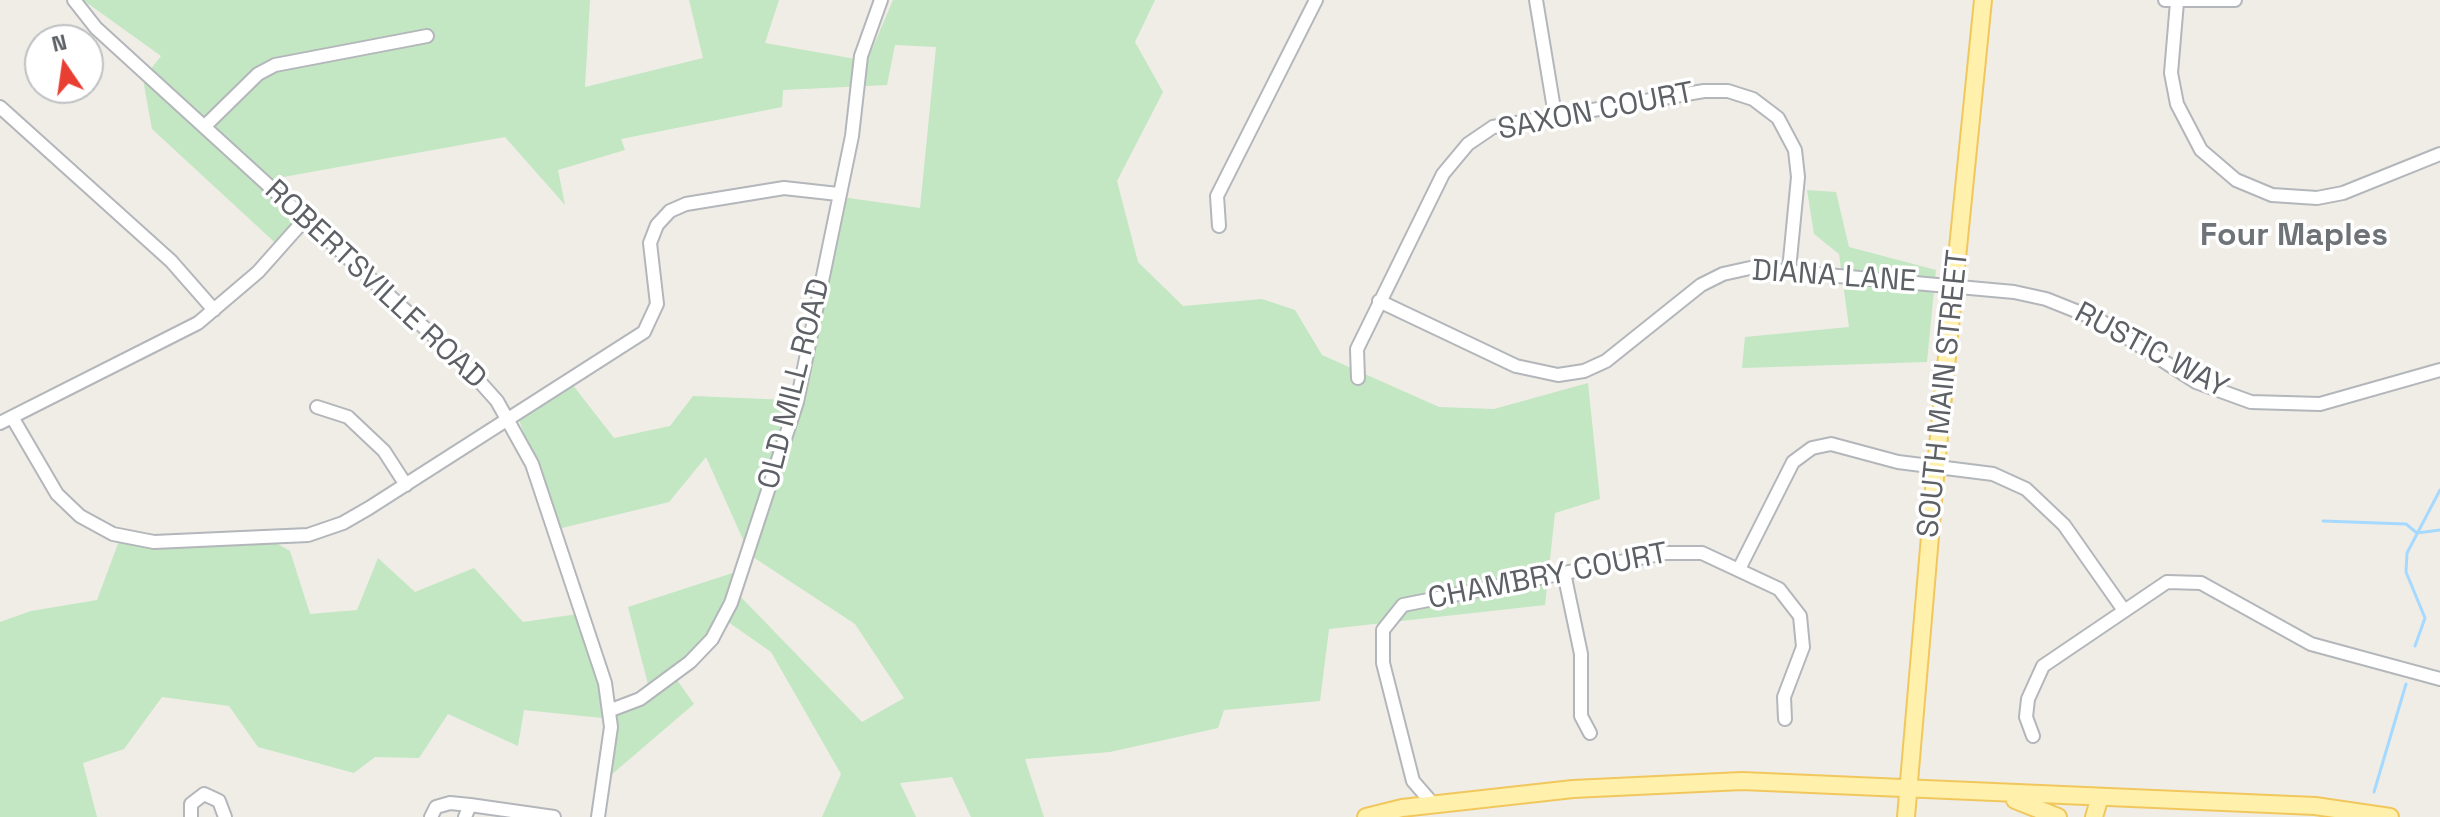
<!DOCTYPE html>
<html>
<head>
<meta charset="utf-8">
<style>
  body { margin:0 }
  #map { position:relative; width:2440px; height:817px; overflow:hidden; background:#efede6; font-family:"Space Grotesk",sans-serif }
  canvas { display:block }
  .north { position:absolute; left:24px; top:24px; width:80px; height:80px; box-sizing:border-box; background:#fff; border:2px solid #bec0c2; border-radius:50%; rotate:347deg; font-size:22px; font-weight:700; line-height:32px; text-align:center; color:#5d6166 }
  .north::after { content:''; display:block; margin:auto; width:28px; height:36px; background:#e93f32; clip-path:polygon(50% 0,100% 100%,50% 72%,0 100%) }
</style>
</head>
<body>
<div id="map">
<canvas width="2440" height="817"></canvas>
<div class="north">N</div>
</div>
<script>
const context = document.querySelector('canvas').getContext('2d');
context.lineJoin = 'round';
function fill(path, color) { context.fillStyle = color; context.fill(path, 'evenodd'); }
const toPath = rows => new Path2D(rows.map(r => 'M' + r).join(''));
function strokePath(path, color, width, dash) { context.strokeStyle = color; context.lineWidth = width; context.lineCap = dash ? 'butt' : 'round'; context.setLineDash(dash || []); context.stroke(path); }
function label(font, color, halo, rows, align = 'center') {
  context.font = font + ' "Space Grotesk",sans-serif'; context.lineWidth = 7; context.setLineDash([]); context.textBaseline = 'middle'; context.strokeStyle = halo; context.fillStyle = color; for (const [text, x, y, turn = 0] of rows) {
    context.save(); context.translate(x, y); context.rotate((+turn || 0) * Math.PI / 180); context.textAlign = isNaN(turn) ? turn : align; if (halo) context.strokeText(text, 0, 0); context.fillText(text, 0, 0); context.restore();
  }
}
const green = toPath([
  [83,0,590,0,585,87,703,58,689,0,779,0,765,43,867,61,893,0,1155,0,1135,42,1163,92,1117,181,1138,262,1183,306,1262,299,1295,310,1322,355,1439,407,1494,409,1588,383,1600,499,1555,513,1545,605,1329,629,1320,701,1224,710,1218,728,1110,752,1025,759,1044,817,971,817,952,777,900,783,916,817,822,817,841,774,771,652,724,619,672,673,694,704,604,781,612,719,524,710,518,746,448,714,419,758,375,757,354,773,258,747,229,706,162,697,124,749,83,763,97,817,0,817,0,622,31,611,97,600,122,533,265,537,290,551,310,614,357,610,378,558,415,592,474,568,523,622,578,614,610,703,649,688,628,607,745,569,736,592,862,722,904,698,855,624,750,555,706,457,669,502,558,529,519,420,572,384,614,438,670,426,693,396,789,400,841,197,920,208,936,47,895,45,887,85,783,90,782,107,621,139,625,150,558,170,565,205,505,137,272,179,311,216,283,250,152,129,143,79,161,56],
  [1807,190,1836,192,1849,247,1936,270,1927,362,1742,368,1745,337,1849,327,1839,254,1814,234]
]);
const stream = toPath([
  [2323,521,2406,524,2417,533,2440,530],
  [2415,646,2425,618,2406,572,2407,553,2440,490],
  [2374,792,2406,684]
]);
const minor = toPath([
  [74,0,96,28,463,363,497,401,532,464,605,683,611,727,598,817],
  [1536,0,1555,115],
  [2165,0,2235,0],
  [2177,2,2171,73,2177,104,2201,150,2236,180,2272,195,2317,198,2343,193,2440,154],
  [0,107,171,261,214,310],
  [206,125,258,74,275,65,427,36],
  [1219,226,1217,196,1316,0],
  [1379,301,1516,366,1558,375,1584,371,1606,361,1701,285,1723,274,1750,268,2014,292,2046,299,2101,321,2196,382,2251,402,2320,404,2440,370],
  [1358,378,1357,349,1443,174,1468,144,1493,127,1704,91,1728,91,1753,99,1778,118,1795,150,1798,177,1789,270],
  [317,407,348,417,384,451,406,485],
  [12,417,57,494,80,516,113,534,154,542,308,535,343,523,369,508,644,332,657,304,650,243,657,225,670,211,686,204,784,188,838,194],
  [0,423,198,323,258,272,306,218],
  [1739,569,1793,462,1812,448,1831,444,1898,462,1993,474,2026,489,2064,525,2123,609],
  [1564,573,1581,654,1581,716,1590,733],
  [611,710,640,699,690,662,712,639,731,603,797,402,852,136,861,56,881,0],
  [2033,736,2026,717,2028,699,2043,666,2167,582,2201,583,2311,644,2440,679],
  [1433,804,1413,781,1383,663,1383,630,1403,605,1665,553,1702,553,1779,589,1800,616,1803,647,1784,697,1785,719],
  [470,805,554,817],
  [191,817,191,804,204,794,219,801,225,817],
  [431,817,436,807,450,803,470,805,465,817]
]);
const major = toPath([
  [2015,800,2058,817],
  [1366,817,1402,808,1573,789,1742,781,2315,806,2390,817],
  [1906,817,1936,466,1983,0],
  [2094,817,2100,797]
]);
const streetNames = [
  ["SAXON COURT",1596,112,-11],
  ["DIANA LANE",1834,277,4],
  ["ROBERTSVILLE ROAD",375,285,43],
  ["RUSTIC WAY",2151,351,28],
  ["OLD MILL ROAD",795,384,-76],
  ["SOUTH MAIN STREET",1944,394,-84],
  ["CHAMBRY COURT",1548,577,-11]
];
const neighbourhoodNames = [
  ["Four Maples",2294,236]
];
fill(green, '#c2e7c2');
strokePath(stream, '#a6d9ff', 3);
strokePath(minor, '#b3b6ba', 16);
strokePath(major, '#f1c75d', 20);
strokePath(minor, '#fff', 12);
strokePath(major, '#fff1ab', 16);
label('30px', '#5d6166', '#fff', streetNames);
label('bold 32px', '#6e7378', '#fff', neighbourhoodNames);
</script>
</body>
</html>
